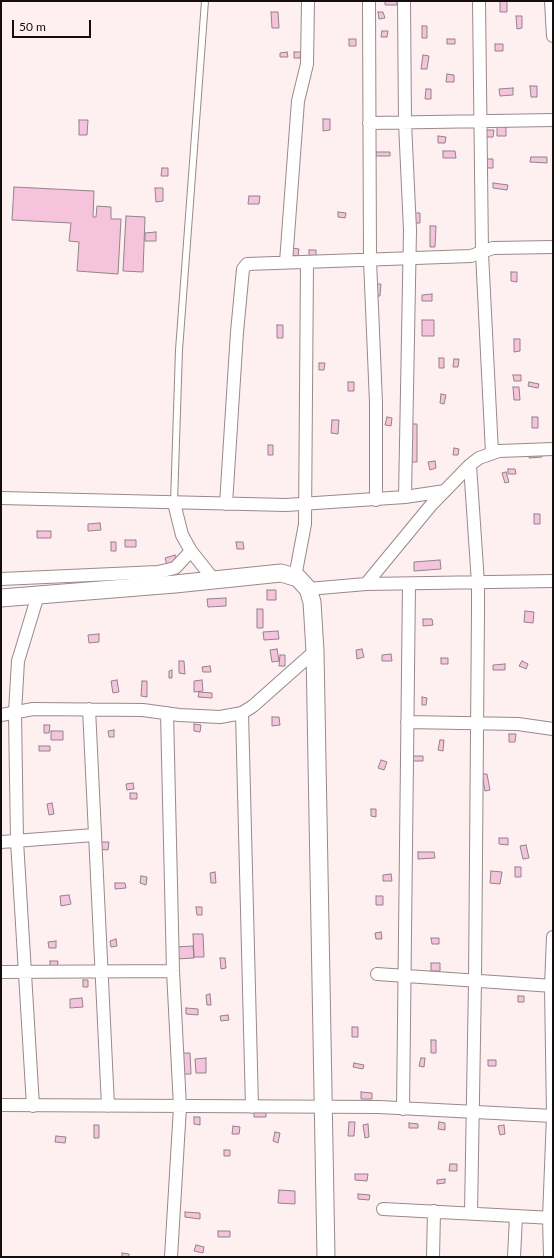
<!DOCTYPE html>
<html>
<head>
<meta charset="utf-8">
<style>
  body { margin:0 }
  #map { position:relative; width:554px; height:1258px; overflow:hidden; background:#feeff0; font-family:Lato,sans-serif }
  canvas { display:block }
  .frame { position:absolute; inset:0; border:2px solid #130e0e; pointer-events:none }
  .scale { position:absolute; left:12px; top:20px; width:79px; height:18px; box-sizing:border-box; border:2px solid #130e0e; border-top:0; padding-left:5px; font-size:12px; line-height:14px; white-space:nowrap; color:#130e0e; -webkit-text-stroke:3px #feeff0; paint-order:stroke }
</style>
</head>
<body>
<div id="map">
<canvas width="554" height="1258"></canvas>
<div class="frame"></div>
<div class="scale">50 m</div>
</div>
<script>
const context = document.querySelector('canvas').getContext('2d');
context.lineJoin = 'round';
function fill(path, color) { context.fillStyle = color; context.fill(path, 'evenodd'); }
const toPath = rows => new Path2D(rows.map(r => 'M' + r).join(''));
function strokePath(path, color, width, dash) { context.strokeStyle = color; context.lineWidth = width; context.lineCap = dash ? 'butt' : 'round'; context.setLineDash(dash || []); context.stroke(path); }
const building = toPath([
  [385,1,397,1,397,5,385,5,385,1],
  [500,1,507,1,507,12,500,12,500,1],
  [271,12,278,12,279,28,272,28,271,12],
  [378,12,383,12,385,18,379,19,378,12],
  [516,16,522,16,522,28,517,29,516,16],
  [422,26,427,26,427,38,422,38,422,26],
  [382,31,388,31,387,37,381,37,382,31],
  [349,39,356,39,356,46,349,46,349,39],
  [447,39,455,39,455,44,447,44,447,39],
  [495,44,503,44,503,51,495,51,495,44],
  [287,52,288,57,280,57,280,53,287,52],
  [294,52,301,52,300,58,294,58,294,52],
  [423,55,429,56,427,69,421,69,423,55],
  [447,74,454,75,454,82,446,82,447,74],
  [530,86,537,86,537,97,531,97,530,86],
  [513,88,513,95,500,96,499,89,513,88],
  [426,89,431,89,431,99,425,99,426,89],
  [323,119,330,119,330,130,323,131,323,119],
  [79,120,88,120,87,135,79,135,79,120],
  [497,126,506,127,506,136,497,136,497,126],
  [483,130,494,130,493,137,483,137,483,130],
  [438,136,446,137,445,143,438,143,438,136],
  [443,151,455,151,456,158,443,158,443,151],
  [376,152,390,152,390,156,376,156,376,152],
  [531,157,547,157,547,163,530,162,531,157],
  [484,159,493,159,493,168,484,168,484,159],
  [162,168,168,168,168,176,161,176,162,168],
  [493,183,508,185,507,190,493,188,493,183],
  [14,187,94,191,93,217,96,217,97,206,111,207,111,219,121,219,118,274,77,271,79,242,69,241,71,223,12,220,14,187],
  [155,188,163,188,163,201,156,202,155,188],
  [249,196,260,196,259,204,248,204,249,196],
  [338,212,346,213,345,218,338,217,338,212],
  [415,213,420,213,420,223,415,223,415,213],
  [126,216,145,217,143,272,123,271,126,216],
  [430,226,436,226,435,247,430,247,430,226],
  [156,232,156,241,145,241,145,233,156,232],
  [292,248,299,249,298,256,292,255,292,248],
  [309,250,316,250,316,256,309,256,309,250],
  [511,272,517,272,517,282,511,281,511,272],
  [374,284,381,284,380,296,374,296,374,284],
  [432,294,432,301,422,301,422,295,432,294],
  [422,320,434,320,434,336,422,336,422,320],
  [277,325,283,325,283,338,277,338,277,325],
  [514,339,520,339,520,351,514,352,514,339],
  [439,358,444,358,444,368,439,368,439,358],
  [454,359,459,359,458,367,453,367,454,359],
  [319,363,325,363,324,370,319,370,319,363],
  [513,375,521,375,521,381,514,381,513,375],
  [348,382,354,382,354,391,348,391,348,382],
  [529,382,539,384,538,388,528,386,529,382],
  [513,387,519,387,520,400,514,400,513,387],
  [441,394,446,395,444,404,440,403,441,394],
  [387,417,392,418,391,426,385,425,387,417],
  [532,417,538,417,538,428,532,428,532,417],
  [332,420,339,420,338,434,331,433,332,420],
  [411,424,417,424,417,462,411,462,411,424],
  [268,445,273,445,273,455,268,455,268,445],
  [454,448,459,449,458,455,453,455,454,448],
  [529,453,542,453,542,457,529,458,529,453],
  [435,461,436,468,430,470,428,462,435,461],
  [508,469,515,469,516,474,508,474,508,469],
  [506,472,509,482,505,483,502,473,506,472],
  [534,514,540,514,540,524,534,524,534,514],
  [100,523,101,530,88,531,88,524,100,523],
  [37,531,51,531,51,538,37,538,37,531],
  [125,540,136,540,136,547,125,547,125,540],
  [111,542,116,542,116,551,111,551,111,542],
  [236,542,243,542,244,549,237,549,236,542],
  [175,555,176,562,167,565,165,558,175,555],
  [440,560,441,569,414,571,414,562,440,560],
  [267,590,276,590,276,600,267,600,267,590],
  [226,598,226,606,208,607,207,599,226,598],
  [257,609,263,609,263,628,257,628,257,609],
  [525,611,534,612,533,623,524,622,525,611],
  [423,619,432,619,433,625,423,626,423,619],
  [278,631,279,639,264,640,263,632,278,631],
  [99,634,99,642,89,643,88,635,99,634],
  [277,649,279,661,272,662,270,650,277,649],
  [362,649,364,657,357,659,356,650,362,649],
  [391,654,392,661,382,661,382,655,391,654],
  [280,655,285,655,285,666,279,666,280,655],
  [441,658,448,658,448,664,441,664,441,658],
  [179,661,184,661,185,674,179,673,179,661],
  [522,661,528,664,526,669,519,666,522,661],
  [505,664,505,670,493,670,493,665,505,664],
  [210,666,211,672,203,672,202,667,210,666],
  [172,670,172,678,169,678,169,671,172,670],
  [117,680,119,692,113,693,111,681,117,680],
  [202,680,203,691,194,692,194,681,202,680],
  [142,681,147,681,147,697,141,696,142,681],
  [199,692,212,693,212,698,198,697,199,692],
  [422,697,427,698,426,705,422,705,422,697],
  [272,717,279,717,280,725,272,726,272,717],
  [194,724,201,725,200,732,194,731,194,724],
  [44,725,50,725,49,733,44,733,44,725],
  [114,730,114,737,109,737,108,731,114,730],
  [51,731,63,731,63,740,51,740,51,731],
  [509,734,516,734,515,742,509,742,509,734],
  [440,740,444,740,443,751,438,750,440,740],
  [39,746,50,746,50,751,39,751,39,746],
  [411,756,423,756,423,761,411,761,411,756],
  [381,760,387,762,384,770,378,768,381,760],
  [482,774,487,774,490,790,485,791,482,774],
  [133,783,134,789,127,790,126,784,133,783],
  [130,793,137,793,137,799,130,799,130,793],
  [52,803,54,814,49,815,47,804,52,803],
  [371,809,376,809,376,817,371,816,371,809],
  [499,838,508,838,508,845,499,844,499,838],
  [97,842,109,842,108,850,97,849,97,842],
  [526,845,529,858,523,859,520,846,526,845],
  [418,852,434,852,435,858,418,859,418,852],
  [515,867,521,867,521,877,515,877,515,867],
  [491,871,502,872,500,884,490,883,491,871],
  [215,872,216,883,211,883,210,873,215,872],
  [391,874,392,881,383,881,383,875,391,874],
  [141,876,147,877,146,885,140,883,141,876],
  [115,883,125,883,126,888,115,889,115,883],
  [69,895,71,904,61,906,60,896,69,895],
  [376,896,383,896,383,905,376,905,376,896],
  [196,907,202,907,202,915,197,915,196,907],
  [381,932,382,939,376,939,375,933,381,932],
  [193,934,203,934,204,957,194,957,193,934],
  [431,938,439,938,439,944,432,944,431,938],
  [116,939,117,946,111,947,110,941,116,939],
  [56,941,56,948,49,948,48,942,56,941],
  [193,946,194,958,176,959,175,947,193,946],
  [220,958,225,958,226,968,221,969,220,958],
  [50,961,58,961,57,968,50,968,50,961],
  [431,963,440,963,440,971,431,971,431,963],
  [83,980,88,980,88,987,83,987,83,980],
  [210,994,211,1005,207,1005,206,995,210,994],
  [518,996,524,996,524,1002,518,1002,518,996],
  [82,998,83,1007,70,1008,70,999,82,998],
  [186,1008,198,1009,198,1015,186,1014,186,1008],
  [228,1015,229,1020,221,1021,220,1016,228,1015],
  [352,1027,358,1027,358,1037,352,1037,352,1027],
  [431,1040,436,1040,436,1053,431,1053,431,1040],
  [180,1053,190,1053,191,1074,181,1074,180,1053],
  [206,1058,206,1073,196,1073,195,1059,206,1058],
  [421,1058,425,1058,424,1067,419,1066,421,1058],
  [488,1060,496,1060,496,1066,488,1066,488,1060],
  [354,1063,364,1065,363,1069,353,1067,354,1063],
  [361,1092,372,1093,372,1099,361,1099,361,1092],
  [254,1111,266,1111,266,1117,254,1117,254,1111],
  [194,1117,200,1117,200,1125,194,1124,194,1117],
  [349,1122,355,1122,354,1136,348,1136,349,1122],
  [439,1122,445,1123,445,1130,438,1129,439,1122],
  [409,1123,418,1124,418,1128,409,1128,409,1123],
  [368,1124,369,1137,365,1138,363,1125,368,1124],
  [94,1125,99,1125,99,1138,94,1138,94,1125],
  [504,1125,505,1134,500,1135,498,1126,504,1125],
  [233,1126,240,1127,239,1134,232,1134,233,1126],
  [275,1132,280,1133,278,1143,273,1141,275,1132],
  [56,1136,66,1137,65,1143,55,1142,56,1136],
  [224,1150,230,1150,230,1156,224,1156,224,1150],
  [450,1164,457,1164,457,1171,449,1171,450,1164],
  [355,1174,368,1174,367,1181,355,1180,355,1174],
  [445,1179,445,1183,437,1184,437,1180,445,1179],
  [279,1190,295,1191,295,1204,278,1203,279,1190],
  [358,1194,370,1195,369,1200,358,1199,358,1194],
  [185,1212,200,1213,200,1219,185,1217,185,1212],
  [218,1231,230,1231,230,1237,218,1237,218,1231],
  [196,1245,204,1247,203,1253,194,1251,196,1245],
  [122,1253,129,1254,129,1257,122,1257,122,1253]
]);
const lane = toPath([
  [174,503,179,350,205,1]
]);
const street = toPath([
  [369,1,370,260,376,403,376,500],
  [404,1,405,123,410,230,405,497],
  [479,1,482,253,492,453],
  [551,1,553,36],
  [369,123,553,120],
  [286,262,298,101,307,64,308,1],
  [470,465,478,583,478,610,475,981,471,1213],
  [1,498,286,505,405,497,445,491],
  [174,503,182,535,191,551,214,580],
  [226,504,237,332,243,269,247,264,471,256,493,248,553,247],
  [295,577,305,524,307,263],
  [1,579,158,572,175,568,191,551],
  [366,584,553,581],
  [308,589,366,584,432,504,470,465,479,458,499,451,553,449],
  [89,709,108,1106],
  [167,713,173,971,180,1107,171,1257],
  [242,713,253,706,315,651],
  [1,715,33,709,143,710,179,715,220,717,242,713,252,1107],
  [407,722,518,724,553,729],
  [1,842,94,835],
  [1,972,173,971],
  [377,974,553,986],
  [1,1105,379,1107,553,1116],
  [33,1106,17,841,15,712,18,661,38,595],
  [403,1109,409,584],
  [383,1209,553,1218],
  [433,1257,434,1211],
  [514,1257,516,1216],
  [550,1257,549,1218,553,1116,551,986,553,937]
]);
const secondary = toPath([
  [1,598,175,584,281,573,298,578,308,589,312,602,315,651,326,1257]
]);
fill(building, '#f5c3dc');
strokePath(building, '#91848a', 1);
strokePath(lane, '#988a8b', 8);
strokePath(street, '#988a8b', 14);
strokePath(secondary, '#988a8b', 19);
strokePath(lane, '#fff', 6);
strokePath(street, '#fff', 12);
strokePath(secondary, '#fff', 17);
</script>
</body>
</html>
